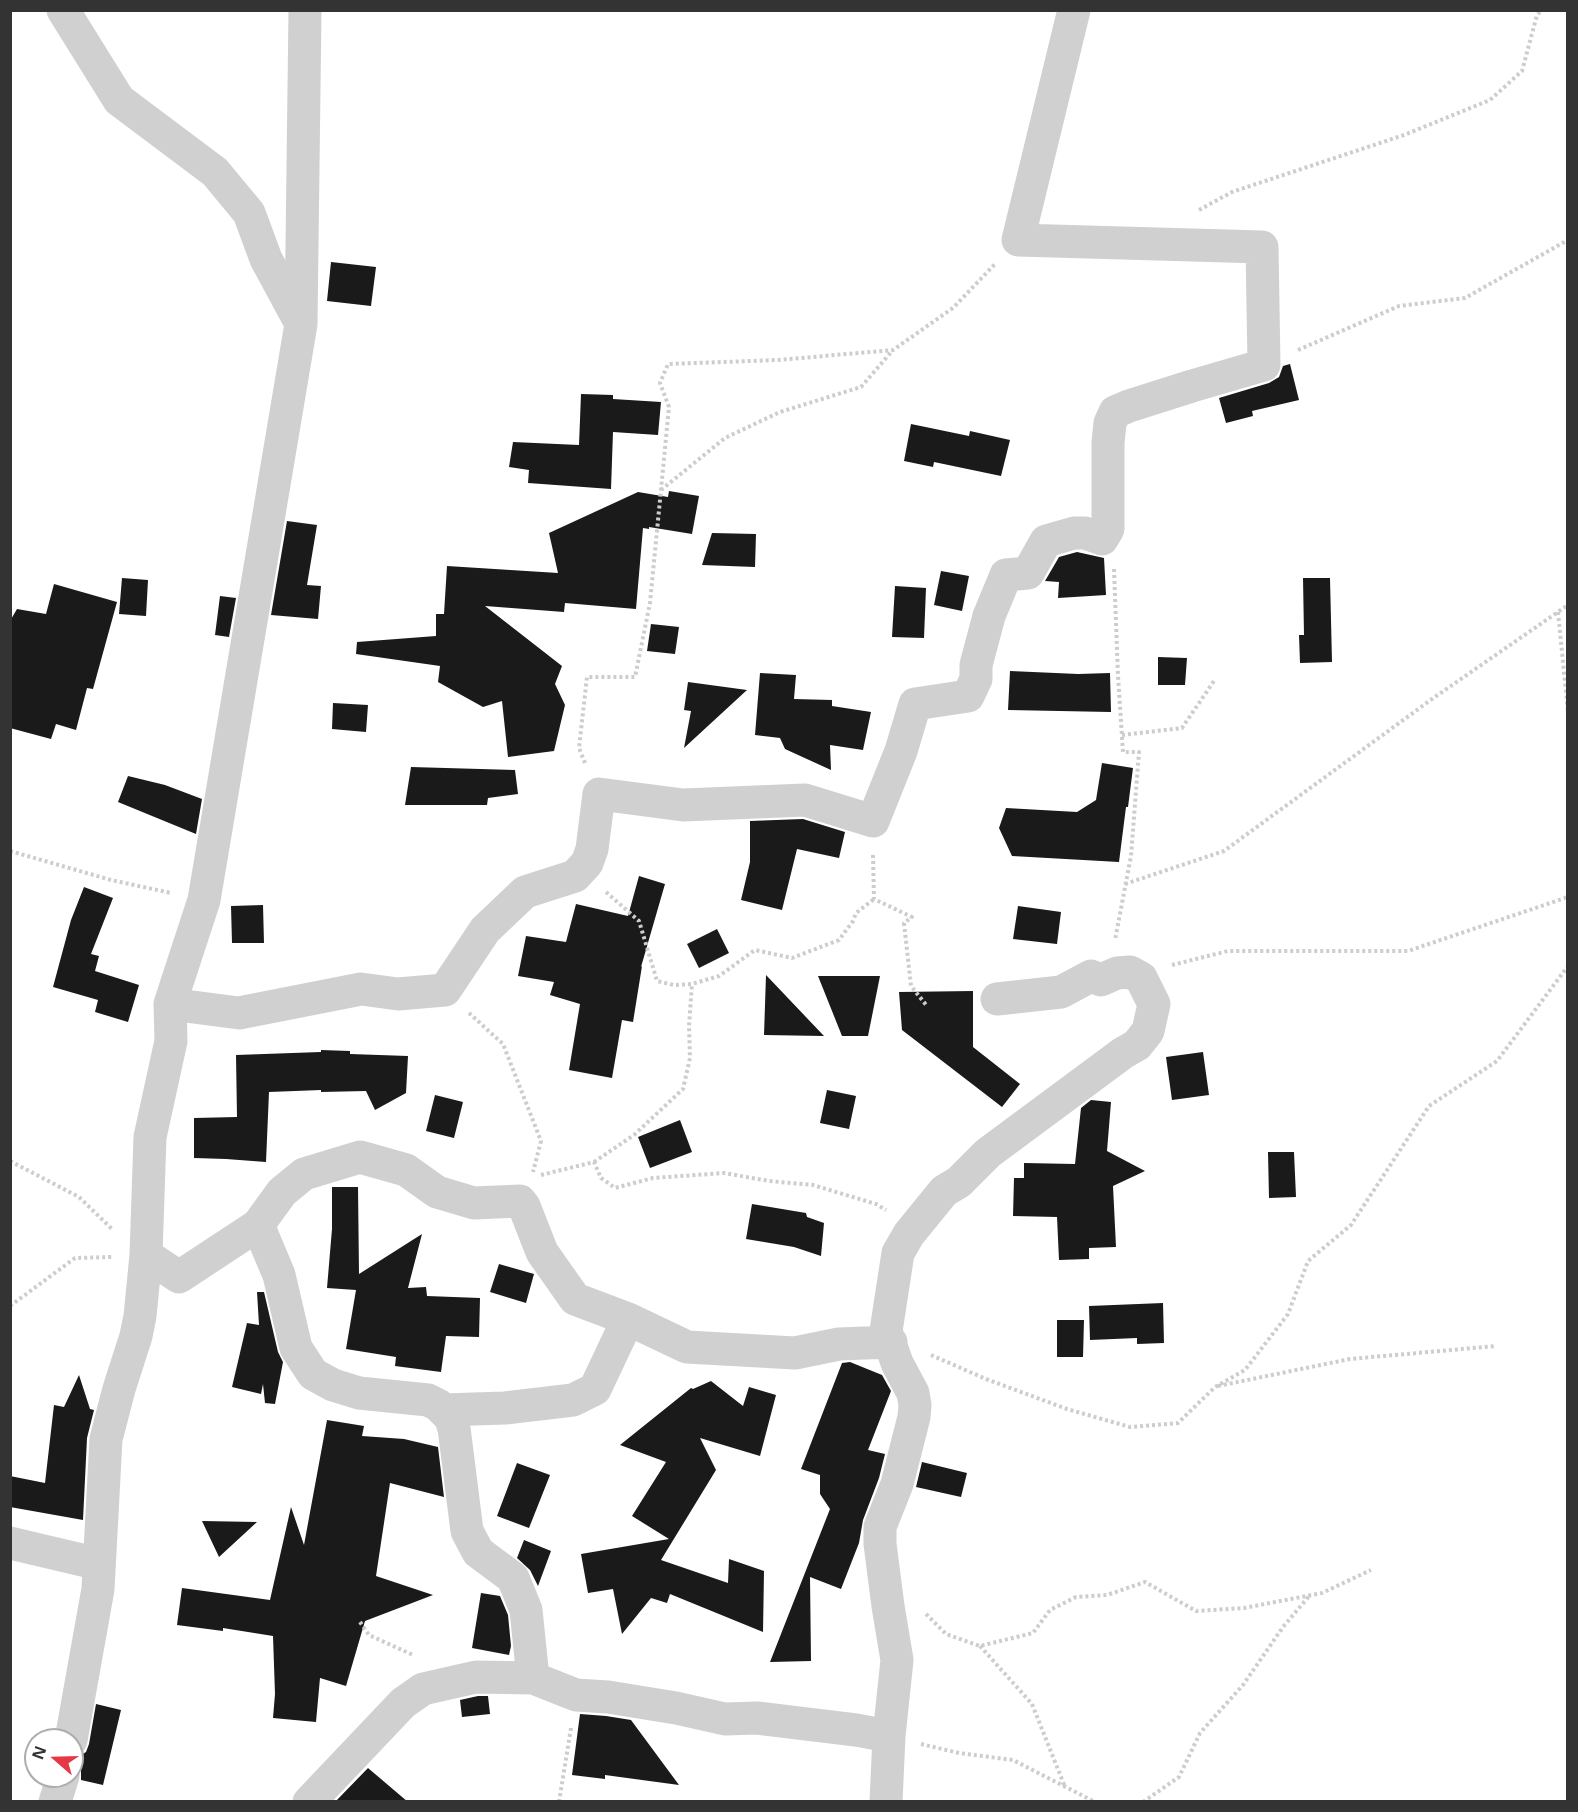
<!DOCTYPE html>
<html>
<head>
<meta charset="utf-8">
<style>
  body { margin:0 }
  #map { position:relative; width:1578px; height:1812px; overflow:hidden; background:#fff; font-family:"Noto Sans",sans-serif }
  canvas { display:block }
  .frame { position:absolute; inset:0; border:12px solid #333; pointer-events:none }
  .north { position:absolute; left:24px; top:1728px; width:60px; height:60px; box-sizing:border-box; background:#fff; border:2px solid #adadad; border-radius:50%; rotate:290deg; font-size:16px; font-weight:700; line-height:24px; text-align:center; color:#333 }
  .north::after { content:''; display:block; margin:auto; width:21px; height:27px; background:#e63946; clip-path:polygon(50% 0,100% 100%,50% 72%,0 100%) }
</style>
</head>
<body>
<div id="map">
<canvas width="1578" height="1812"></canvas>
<div class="frame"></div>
<div class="north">N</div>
</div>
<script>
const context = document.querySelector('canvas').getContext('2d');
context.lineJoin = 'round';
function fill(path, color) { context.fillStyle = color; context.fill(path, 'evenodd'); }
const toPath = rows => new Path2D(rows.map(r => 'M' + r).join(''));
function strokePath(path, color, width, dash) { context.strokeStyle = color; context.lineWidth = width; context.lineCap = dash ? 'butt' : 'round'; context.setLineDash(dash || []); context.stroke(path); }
const building = toPath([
  [331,262,376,267,371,306,327,301],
  [1290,364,1299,400,1252,411,1253,416,1226,423,1219,398,1269,383,1279,377,1283,366],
  [581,394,613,395,613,399,661,402,658,435,613,432,611,489,528,483,529,470,509,467,513,442,579,445],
  [911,424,969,436,970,431,1010,440,1001,476,934,462,933,467,904,461],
  [669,491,699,496,692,534,649,527,649,529,643,528,636,609,565,603,564,612,485,606,562,666,555,684,565,705,554,751,508,757,502,701,483,707,438,682,440,666,356,654,357,642,436,636,436,614,444,614,447,566,558,573,549,533,638,492,668,497],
  [287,521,317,525,307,585,321,586,318,619,271,615],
  [712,533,756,534,755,567,702,565],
  [1077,552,1104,558,1106,595,1058,598,1059,582,1045,581,1059,557],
  [941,571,969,576,962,611,934,605],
  [122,578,148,580,146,616,119,614],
  [1303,578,1330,578,1332,662,1300,663,1299,635,1304,635],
  [54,584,117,602,93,689,87,688,76,730,56,724,51,739,10,728,10,621,17,609,46,614],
  [895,586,926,588,924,638,892,637],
  [220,596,236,598,229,637,215,635],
  [651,624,679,627,675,654,647,651],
  [1158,657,1187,658,1185,685,1158,685],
  [1010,671,1078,674,1110,673,1111,712,1008,710],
  [760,673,796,675,794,699,832,700,832,706,871,712,863,750,830,745,831,770,785,749,780,738,755,735],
  [688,682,747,690,684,748,691,711,684,710],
  [333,703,368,705,366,732,332,729],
  [1102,763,1133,768,1128,807,1126,807,1119,862,1012,856,999,828,1006,808,1077,812,1096,800],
  [411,767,515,770,518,794,488,798,487,805,405,805],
  [128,776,165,785,202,799,196,834,118,802],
  [803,819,845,832,839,858,797,849,782,910,741,900,750,862,750,821],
  [639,876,665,884,641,967,642,966,633,1022,622,1020,612,1078,569,1070,580,1004,550,995,554,982,518,976,526,936,566,942,576,904,628,916],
  [84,887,113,898,91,954,99,956,95,971,139,985,128,1022,95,1012,98,1000,53,987,71,920],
  [263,905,264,943,232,943,231,906],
  [1018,906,1061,912,1057,944,1013,939],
  [717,929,729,953,699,968,687,944],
  [766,975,824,1036,764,1035],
  [818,976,880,976,868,1036,842,1036],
  [973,991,973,1047,1020,1084,1002,1107,902,1030,899,992],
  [321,1050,350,1051,350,1054,408,1056,406,1093,375,1110,366,1091,321,1092,321,1090,269,1092,266,1162,226,1159,194,1158,194,1118,237,1117,236,1055,321,1052],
  [1203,1052,1209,1095,1172,1100,1166,1057],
  [827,1090,856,1096,849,1129,820,1123],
  [435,1095,463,1102,454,1138,426,1131],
  [1091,1100,1111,1102,1107,1151,1145,1171,1113,1186,1116,1247,1089,1248,1089,1259,1059,1260,1057,1217,1013,1216,1014,1178,1024,1178,1024,1163,1075,1164,1081,1108],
  [680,1120,692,1152,650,1168,638,1137],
  [1268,1152,1294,1152,1296,1197,1269,1198],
  [332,1187,358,1187,359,1274,422,1234,408,1288,426,1287,427,1296,480,1298,479,1337,446,1336,441,1372,395,1366,396,1357,346,1349,356,1290,327,1288,332,1229],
  [752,1204,806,1213,807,1217,824,1223,821,1256,794,1247,746,1239],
  [499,1264,534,1274,526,1303,490,1292],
  [257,1292,264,1292,278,1352,283,1362,275,1404,265,1403,263,1384,261,1394,232,1387,247,1323,259,1325],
  [1163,1303,1164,1343,1137,1344,1137,1338,1090,1340,1089,1306],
  [1057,1320,1084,1320,1083,1357,1057,1357],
  [850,1362,882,1375,891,1391,868,1450,885,1454,879,1478,863,1520,859,1543,841,1589,810,1577,811,1661,770,1662,830,1509,820,1494,820,1475,801,1469,842,1363],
  [79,1375,90,1409,94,1410,87,1438,83,1520,10,1507,10,1476,45,1483,54,1405,64,1407],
  [711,1381,743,1406,749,1387,776,1395,760,1456,700,1438,716,1470,661,1560,728,1583,729,1559,764,1571,763,1632,670,1594,667,1603,651,1598,622,1634,613,1589,588,1593,581,1554,669,1539,632,1516,666,1462,620,1445,691,1388,693,1389],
  [327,1420,364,1426,362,1436,404,1439,438,1447,444,1497,390,1483,376,1576,433,1595,365,1621,346,1686,320,1678,316,1722,273,1718,275,1694,273,1636,223,1628,223,1631,177,1625,182,1588,270,1600,291,1507,304,1545],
  [922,1462,967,1473,961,1497,916,1487],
  [517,1463,550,1475,529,1528,497,1516],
  [202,1521,257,1522,219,1557],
  [524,1540,551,1551,538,1586,530,1570,517,1558],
  [481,1593,500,1596,508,1615,511,1646,509,1655,472,1648],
  [478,1696,488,1696,490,1714,462,1717,460,1700],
  [96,1704,121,1710,103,1785,81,1780,81,1771,76,1763,78,1757,86,1752,89,1744],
  [580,1714,606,1716,631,1720,679,1785,605,1775,605,1779,572,1775],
  [368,1768,408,1802,335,1802]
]);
const path = toPath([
  [1199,210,1232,192,1404,135,1490,100,1522,71,1537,15,1542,10],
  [1298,350,1399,306,1465,298,1568,240],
  [661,490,725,438,780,412,861,387,893,350],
  [1114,569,1118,676,1123,752,1139,752,1131,856,1115,940],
  [1558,612,1568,712],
  [1122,735,1182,728,1214,681],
  [585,763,579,748,587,677,635,677,650,603,669,407,660,383,668,364,778,360,893,350,953,308,995,264],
  [10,851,111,880,171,893],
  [873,855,874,899,912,917,904,923,911,986,927,1006],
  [1125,884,1224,851,1432,699,1568,605],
  [606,892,639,921,657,981,674,985,692,984,719,976,755,950,792,958,839,940,853,921,856,913,874,899],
  [1172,965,1228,951,1408,951,1568,897],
  [469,1013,503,1044,541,1141,533,1172],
  [10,1161,79,1197,112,1229],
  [594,1162,634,1135,683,1089,690,1058,689,1026,692,984],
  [541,1175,594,1162,601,1178,615,1188,653,1178,724,1173,769,1181,813,1185,876,1204,886,1210],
  [10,1306,75,1258,112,1257],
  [931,1355,986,1379,1067,1409,1130,1427,1178,1423,1215,1387,1245,1370,1288,1314,1308,1261,1351,1225,1429,1106,1497,1061,1568,966],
  [1218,1386,1350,1359,1496,1346],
  [926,1614,946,1634,980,1646,1033,1633,1050,1610,1076,1597,1107,1595,1145,1582,1196,1611,1244,1608,1322,1593,1371,1570],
  [360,1622,369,1635,413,1655],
  [980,1646,1032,1704,1065,1787],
  [921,1744,959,1753,1013,1760,1095,1802],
  [559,1802,571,1728],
  [1143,1802,1179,1777,1200,1733,1243,1685,1283,1627,1310,1595]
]);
const minor = toPath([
  [63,10,119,100,215,172,249,213,266,259,300,322],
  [170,1004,239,1013,361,989,398,994,445,990,485,930,525,892,575,876,587,863,592,849,599,794,683,805,805,800,873,821,901,751,915,704,968,696,976,679,976,665,989,616,1006,575,1028,573,1046,541,1074,533,1085,533,1102,539,1108,529,1108,443,1110,423,1115,412,1129,406,1192,386,1264,365,1262,247,1018,240,1074,10],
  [258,1225,279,1275,296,1348,313,1374,333,1385,359,1393,428,1400,438,1405,450,1417,454,1428,467,1531,478,1552,513,1578,526,1610,533,1678],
  [146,1255,179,1277,258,1225,282,1192,304,1174,360,1157,406,1170,437,1192,474,1203,520,1201,524,1206,542,1252,575,1299,628,1319,687,1347,795,1353,839,1344,891,1342],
  [443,1410,505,1408,573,1400,595,1389,628,1319],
  [10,1543,99,1564],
  [71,1740,98,1589,106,1439,119,1389,136,1336,140,1316,146,1255,150,1137,171,1041,170,1004,204,900,301,324,305,10],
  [55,1802,63,1776],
  [309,1802,403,1703,423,1689,476,1677,533,1678,576,1695,608,1697,676,1708,725,1719,757,1718,856,1730,889,1736],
  [886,1802,889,1736,897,1660,888,1606,880,1544,880,1527,897,1484,914,1417,915,1405,913,1393,897,1363,886,1331,898,1253,909,1234,944,1191,959,1182,988,1153,1123,1053,1137,1045,1148,1031,1154,1004,1141,978,1130,972,1117,973,1101,980,1091,976,1061,992,997,999]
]);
fill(building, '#1a1a1a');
strokePath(path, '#cdcdcd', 4, [3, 3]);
strokePath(minor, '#d0d0d0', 33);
</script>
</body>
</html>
